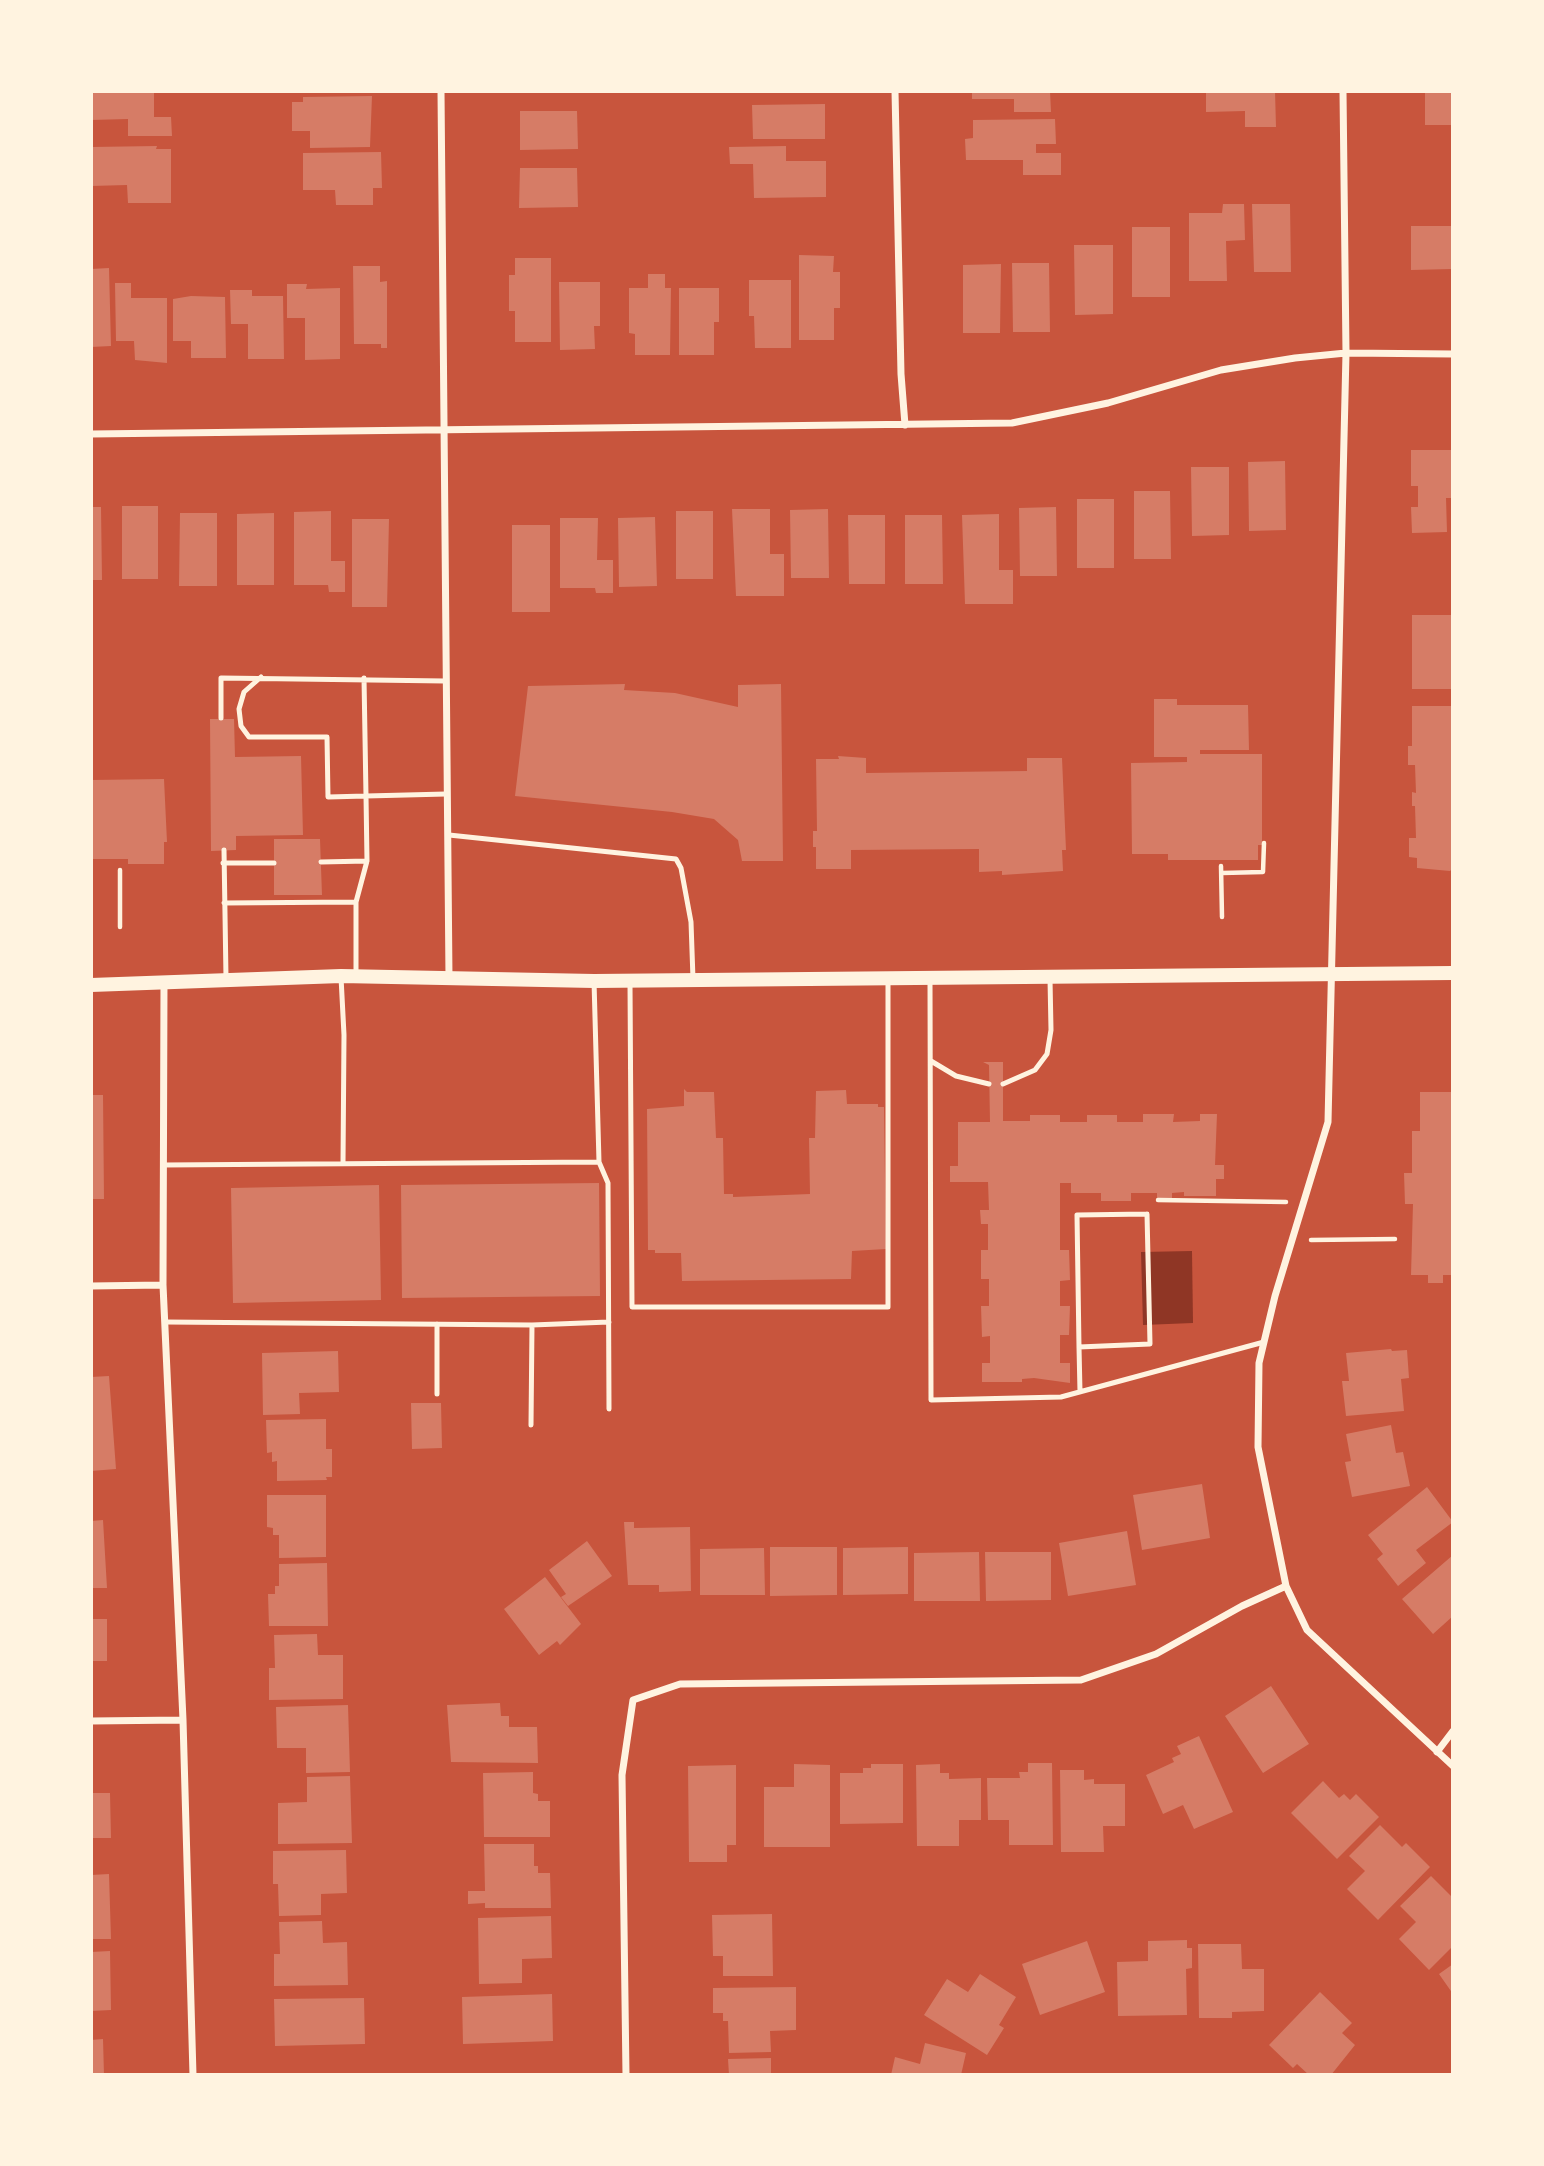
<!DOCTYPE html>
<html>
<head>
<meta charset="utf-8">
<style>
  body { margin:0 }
  #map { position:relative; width:1544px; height:2166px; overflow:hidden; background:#c8553d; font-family:"Golos Text",sans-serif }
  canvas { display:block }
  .frame { position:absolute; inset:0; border:93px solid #fff3e0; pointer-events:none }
</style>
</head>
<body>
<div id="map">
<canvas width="1544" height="2166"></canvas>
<div class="frame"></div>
</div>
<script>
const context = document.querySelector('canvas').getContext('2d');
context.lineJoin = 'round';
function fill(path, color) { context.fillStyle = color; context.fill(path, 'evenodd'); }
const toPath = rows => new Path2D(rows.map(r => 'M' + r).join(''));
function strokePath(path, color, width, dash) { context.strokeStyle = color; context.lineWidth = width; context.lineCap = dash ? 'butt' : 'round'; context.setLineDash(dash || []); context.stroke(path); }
const water = toPath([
  [1192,1251,1193,1323,1143,1325,1141,1252]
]);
const building = toPath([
  [91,91,154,91,154,117,171,117,172,136,128,136,128,119,91,120],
  [972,91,1050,91,1051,112,1014,112,1014,99,972,99],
  [1206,91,1275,91,1276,127,1245,127,1245,111,1206,112],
  [1425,91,1453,91,1453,125,1425,125],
  [372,96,370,147,310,148,310,131,292,131,292,102,303,102,303,97],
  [825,104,825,139,753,139,752,105],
  [520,111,577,111,578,149,520,150],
  [1055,119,1056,144,1036,144,1036,153,1061,153,1061,175,1023,175,1023,160,966,160,965,139,973,138,973,120],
  [157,146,156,149,171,149,171,203,128,203,127,185,91,186,91,147],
  [786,146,786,161,826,161,826,197,754,198,753,164,730,164,729,147],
  [381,152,382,188,373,188,373,205,336,205,335,190,303,190,303,153],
  [520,168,577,168,578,207,519,208],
  [1223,204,1244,204,1245,240,1226,241,1227,281,1189,281,1189,213,1222,213],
  [1252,204,1290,204,1291,272,1254,272],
  [1411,226,1452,226,1452,269,1411,270],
  [1132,227,1170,227,1170,297,1132,297],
  [1074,245,1113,245,1113,314,1075,315],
  [799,255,834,256,833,272,840,272,840,308,834,308,834,340,799,340],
  [515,258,551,258,551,342,515,342,515,311,509,311,509,275,515,275],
  [1012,263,1049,263,1050,332,1013,332],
  [1001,264,1000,333,963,333,963,265],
  [353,266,380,266,380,282,387,281,387,348,381,348,381,344,354,344],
  [109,268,111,346,91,347,91,269],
  [648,274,665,274,665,288,671,288,670,355,635,355,635,334,629,333,629,288,648,288],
  [749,280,791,280,791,348,755,348,754,316,749,316],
  [559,282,600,282,600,326,594,326,595,349,560,350],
  [115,283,131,283,131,298,167,298,167,363,135,360,134,341,116,341],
  [287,284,307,284,306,289,340,288,340,359,305,360,305,318,287,318],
  [679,288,719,288,719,322,714,322,714,355,679,355],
  [230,290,252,290,252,296,283,296,284,359,248,359,248,324,231,324],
  [191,296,225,297,226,358,191,358,191,341,173,341,173,299],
  [1411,450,1453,450,1453,498,1446,498,1447,532,1412,533,1411,507,1418,507,1418,486,1411,486],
  [1285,461,1286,530,1249,531,1248,462],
  [1191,467,1229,467,1229,535,1192,536],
  [1134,491,1170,491,1171,559,1134,559],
  [1077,499,1114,499,1114,568,1077,568],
  [122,506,158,506,158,579,122,579],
  [91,507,101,507,102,580,91,580],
  [1056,507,1057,576,1020,576,1019,508],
  [732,509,770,509,770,554,784,554,784,596,736,596],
  [828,509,829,578,791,578,790,510],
  [331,511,331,561,345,561,345,592,329,592,328,585,294,585,294,512],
  [676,511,713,511,713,579,676,579],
  [180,513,217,513,217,586,179,586],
  [274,513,274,585,237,585,237,514],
  [999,514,999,570,1013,570,1013,604,965,604,962,515],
  [848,515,885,515,885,584,849,584],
  [905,515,942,515,943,584,905,584],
  [655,517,657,586,619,587,618,518],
  [560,518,598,518,597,560,613,560,613,593,596,593,595,588,560,588],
  [352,519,389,519,387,607,352,607],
  [512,525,550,525,550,612,512,612],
  [1412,615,1453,615,1453,689,1412,689],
  [625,684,624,690,675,693,738,707,738,685,781,684,783,861,742,861,738,840,714,819,672,812,515,796,528,686],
  [1154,699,1177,699,1177,705,1248,705,1249,750,1200,750,1200,754,1262,754,1262,845,1258,845,1258,860,1168,860,1168,854,1132,854,1131,763,1187,762,1187,757,1154,757],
  [1412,706,1453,706,1453,868,1450,871,1417,868,1417,858,1409,857,1409,838,1416,838,1415,806,1412,806,1412,792,1416,793,1415,765,1408,765,1408,746,1412,746],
  [210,719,234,719,235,757,301,756,303,835,236,836,236,850,211,851],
  [838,756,866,758,866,773,1027,771,1027,758,1062,758,1066,850,1062,850,1063,871,1002,875,1002,871,979,872,979,849,851,850,851,869,816,869,816,847,813,847,813,831,817,831,816,759,839,759],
  [164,779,167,842,164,842,164,864,128,864,128,859,91,859,91,780],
  [274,839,320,839,322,895,274,895],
  [983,1062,1003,1062,1003,1121,1030,1121,1030,1115,1060,1115,1060,1122,1087,1122,1087,1115,1117,1115,1117,1122,1143,1122,1143,1114,1174,1114,1173,1122,1200,1121,1200,1114,1217,1114,1215,1165,1224,1165,1224,1179,1216,1179,1216,1196,1184,1196,1184,1192,1172,1193,1172,1200,1157,1200,1157,1193,1131,1193,1131,1201,1101,1201,1101,1193,1071,1193,1071,1183,1060,1183,1060,1250,1069,1250,1070,1280,1060,1281,1060,1306,1070,1306,1069,1335,1060,1335,1060,1363,1070,1363,1070,1383,1034,1378,1022,1379,1022,1382,982,1382,982,1363,990,1363,990,1336,982,1337,981,1306,989,1306,989,1279,981,1279,981,1250,988,1250,988,1224,981,1224,980,1210,989,1210,988,1182,950,1182,950,1166,958,1166,958,1122,990,1122,989,1065],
  [684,1089,687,1092,714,1092,716,1138,723,1138,724,1194,733,1194,733,1197,810,1194,809,1138,815,1138,816,1091,846,1090,847,1104,878,1104,878,1107,884,1107,886,1249,852,1251,851,1279,682,1281,681,1253,655,1253,655,1250,648,1250,647,1109,684,1106],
  [1420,1092,1453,1092,1453,1275,1443,1275,1443,1283,1428,1283,1428,1275,1411,1275,1413,1204,1405,1204,1404,1173,1412,1173,1412,1131,1420,1131],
  [91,1095,103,1095,104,1199,91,1199],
  [599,1183,600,1296,402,1298,401,1185],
  [379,1185,381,1300,233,1303,231,1188],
  [1391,1349,1392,1351,1407,1350,1409,1378,1401,1379,1404,1411,1346,1416,1342,1381,1349,1381,1346,1353],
  [338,1351,339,1392,299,1393,300,1414,263,1415,262,1353],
  [109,1376,116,1469,91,1471,91,1377],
  [411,1403,441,1403,442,1448,412,1449],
  [326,1419,326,1449,332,1449,332,1477,326,1477,327,1480,277,1481,277,1461,272,1462,272,1452,267,1453,266,1420],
  [1391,1425,1396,1453,1403,1452,1410,1486,1352,1497,1345,1462,1351,1461,1346,1434],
  [1202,1484,1210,1538,1142,1550,1133,1495],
  [1427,1487,1453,1522,1416,1550,1426,1563,1398,1586,1377,1559,1383,1554,1368,1535],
  [267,1495,326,1495,326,1557,279,1558,279,1535,273,1535,273,1528,267,1527],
  [103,1520,107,1588,91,1588,91,1521],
  [624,1522,634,1522,634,1528,690,1527,691,1591,659,1592,659,1585,628,1585],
  [1127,1531,1136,1585,1068,1596,1059,1543],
  [587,1541,612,1576,568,1606,561,1597,566,1594,549,1570],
  [770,1547,837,1547,837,1595,770,1596],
  [908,1547,908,1594,843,1595,843,1548],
  [764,1548,765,1595,700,1595,700,1549],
  [979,1552,980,1601,914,1601,914,1553],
  [985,1552,1051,1552,1051,1600,986,1601],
  [1453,1555,1453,1616,1433,1634,1402,1599],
  [327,1563,328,1626,269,1626,268,1594,275,1594,275,1586,279,1586,279,1564],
  [545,1577,581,1624,560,1645,557,1641,539,1655,504,1609],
  [91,1619,107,1619,107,1661,91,1661],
  [317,1634,318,1655,343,1655,343,1699,269,1700,269,1668,275,1668,274,1635],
  [1271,1686,1309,1744,1263,1773,1225,1716],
  [500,1703,501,1716,509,1716,509,1727,537,1727,538,1763,451,1762,447,1705],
  [348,1705,350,1772,306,1773,306,1748,277,1748,276,1707],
  [1199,1736,1233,1812,1194,1829,1183,1805,1163,1814,1146,1775,1174,1762,1172,1758,1181,1754,1177,1746],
  [1028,1763,1052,1763,1053,1845,1009,1845,1009,1820,988,1820,987,1778,1020,1778,1019,1772,1028,1772],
  [794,1764,830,1765,830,1847,764,1847,764,1787,794,1787],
  [871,1764,903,1764,903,1823,840,1824,840,1773,863,1773,863,1768,871,1768],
  [940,1764,940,1773,949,1773,949,1779,981,1778,981,1820,959,1820,959,1846,917,1846,916,1765],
  [736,1765,736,1845,727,1845,727,1862,689,1862,688,1766],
  [1060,1770,1084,1770,1084,1780,1094,1779,1094,1784,1125,1784,1125,1826,1103,1826,1104,1852,1061,1852],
  [533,1772,533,1793,538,1794,538,1801,550,1801,550,1837,484,1837,483,1773],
  [350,1776,352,1843,278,1844,278,1803,307,1802,307,1777],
  [1323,1781,1339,1798,1344,1794,1350,1800,1356,1794,1379,1817,1337,1859,1291,1813],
  [91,1793,110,1793,111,1838,91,1838],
  [1380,1825,1402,1847,1406,1843,1430,1867,1378,1920,1347,1889,1365,1871,1349,1856],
  [484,1844,534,1844,534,1866,538,1866,538,1873,550,1873,551,1908,485,1908,485,1903,468,1904,468,1891,485,1891],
  [346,1850,347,1893,321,1894,321,1915,279,1916,278,1884,273,1884,273,1851],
  [109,1874,111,1939,91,1939,91,1875],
  [1431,1876,1453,1898,1453,1946,1429,1970,1399,1939,1416,1922,1400,1906],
  [772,1914,773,1976,723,1976,723,1956,713,1956,712,1915],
  [551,1916,552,1958,522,1959,522,1983,479,1984,478,1918],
  [322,1921,323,1943,347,1942,348,1985,274,1986,274,1954,280,1954,279,1922],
  [1187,1940,1187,1948,1192,1948,1192,1968,1186,1969,1187,2015,1118,2016,1117,1962,1148,1961,1148,1941],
  [1087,1941,1105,1992,1040,2015,1022,1964],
  [1198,1944,1241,1944,1242,1969,1264,1969,1264,2011,1232,2012,1232,2018,1199,2018],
  [110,1951,111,2010,91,2011,91,1952],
  [1453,1964,1453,1994,1439,1974],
  [980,1974,1016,1997,999,2025,1004,2028,987,2055,924,2015,947,1979,968,1992],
  [796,1987,796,2030,770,2031,771,2052,729,2053,728,2021,723,2021,723,2013,713,2013,713,1988],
  [1320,1992,1352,2023,1342,2033,1355,2045,1331,2075,1309,2075,1297,2064,1293,2068,1269,2045],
  [552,1994,553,2041,463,2044,462,1997],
  [364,1998,365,2044,275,2046,274,1999],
  [103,2039,104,2075,91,2075,91,2040],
  [925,2043,966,2053,961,2075,891,2075,895,2057,920,2064],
  [771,2058,771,2075,729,2075,728,2059]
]);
const path = toPath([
  [1221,866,1222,917],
  [1222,873,1263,872,1264,843],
  [120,927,120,870],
  [1158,1200,1286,1202],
  [1311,1240,1395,1239]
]);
const service = toPath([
  [261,677,244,692,239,709,241,726,249,737,327,737,328,797,366,796,364,678],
  [221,718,221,678,445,681],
  [449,835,676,859,681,868,691,922,693,979],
  [224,850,226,978],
  [321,862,367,861],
  [223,863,274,863],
  [224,903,356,902],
  [356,974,356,902,367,861,366,796,446,794],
  [341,977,344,1035,343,1163],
  [930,981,931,1400,1061,1397,1264,1342],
  [630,983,632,1307,888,1307,888,980],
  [931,1061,956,1076,989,1084],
  [1003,1084,1035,1070,1047,1054,1051,1030,1050,979],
  [599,1162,608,1183,609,1409],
  [163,1165,599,1162,594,981],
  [1147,1214,1150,1344,1079,1347,1077,1215,1147,1214],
  [165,1322,532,1325,531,1425],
  [532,1325,609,1322],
  [1079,1347,1080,1392],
  [437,1394,437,1324]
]);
const minor = toPath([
  [441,91,449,978],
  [895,91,901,374,905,425],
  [1343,91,1346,353,1328,1122,1275,1296,1259,1363,1258,1447,1286,1586,1307,1630,1453,1766],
  [91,434,1012,423,1108,403,1221,370,1295,358,1346,353,1453,354],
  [164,983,163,1285,183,1720,193,2075],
  [91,1286,163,1285],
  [91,1721,183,1720],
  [1437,1752,1453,1731],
  [626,2075,622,1775,633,1700,680,1684,1081,1680,1156,1654,1242,1606,1286,1586]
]);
const secondary = toPath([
  [91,985,341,976,594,981,1453,973]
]);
fill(water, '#8f3625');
fill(building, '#d67c66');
strokePath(path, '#fff3e0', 4.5);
strokePath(service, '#fff3e0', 5);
strokePath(minor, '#fff3e0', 7);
strokePath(secondary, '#fff3e0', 14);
</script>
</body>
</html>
